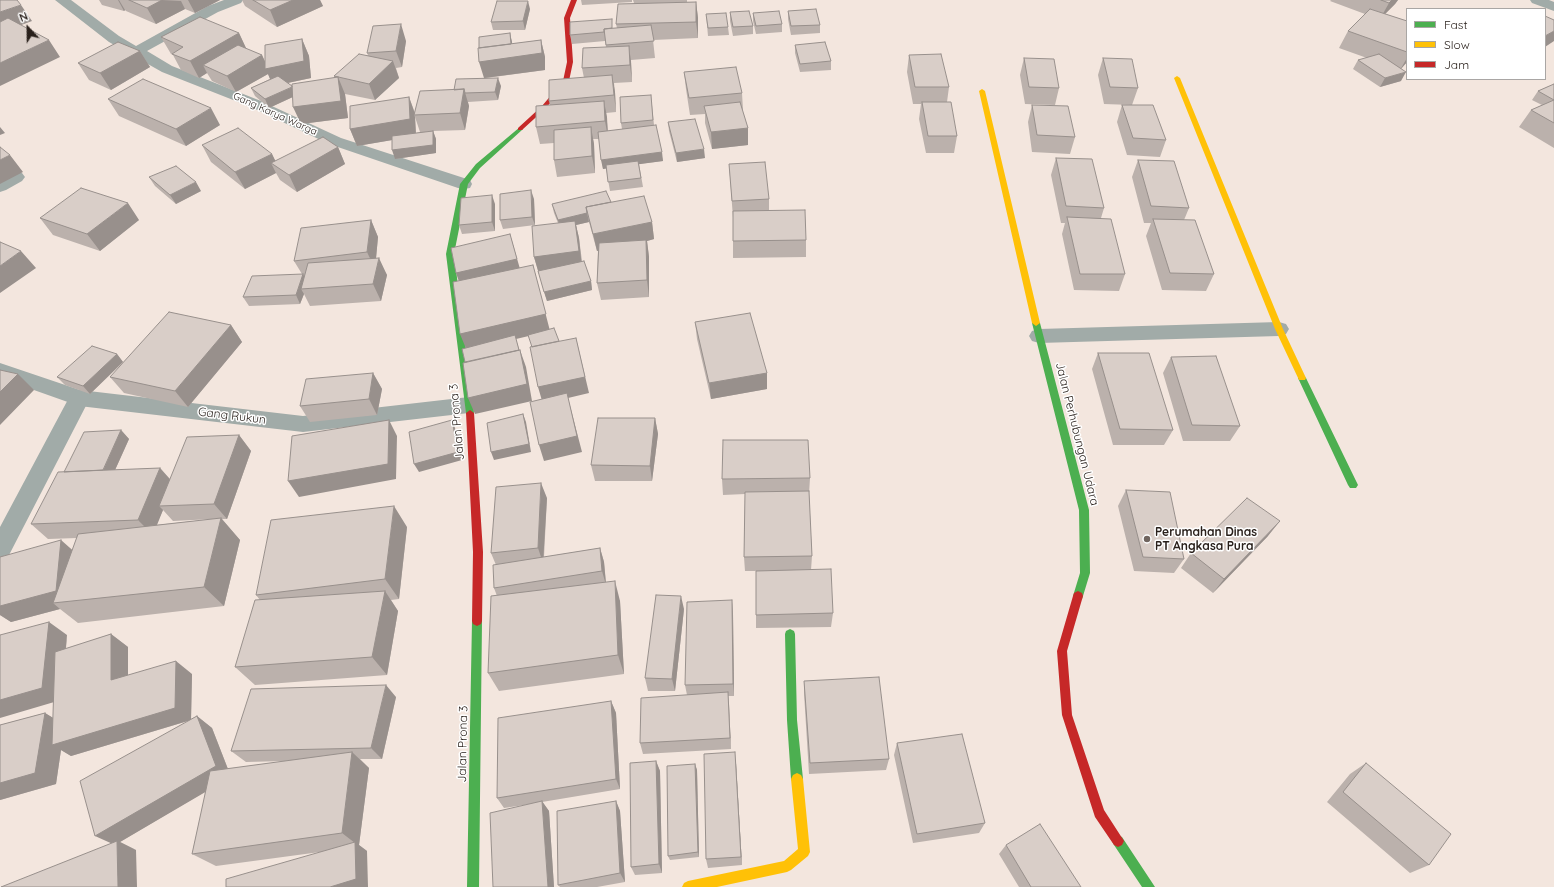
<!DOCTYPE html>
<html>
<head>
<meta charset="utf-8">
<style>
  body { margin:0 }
  #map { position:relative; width:1554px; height:887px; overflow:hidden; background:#f3e6de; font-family:Quicksand,sans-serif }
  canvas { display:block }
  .legend { position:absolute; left:1406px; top:8px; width:140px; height:72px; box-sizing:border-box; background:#fff; border:1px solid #a9a6a4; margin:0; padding:5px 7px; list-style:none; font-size:12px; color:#29201b }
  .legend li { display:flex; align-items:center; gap:8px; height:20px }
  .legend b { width:20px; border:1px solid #a9a6a4 }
  .north { position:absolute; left:8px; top:8px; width:40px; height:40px; -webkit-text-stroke:3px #fff; paint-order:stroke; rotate:338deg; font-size:11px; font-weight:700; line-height:16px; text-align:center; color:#29201b }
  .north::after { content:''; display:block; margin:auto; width:14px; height:18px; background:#29201b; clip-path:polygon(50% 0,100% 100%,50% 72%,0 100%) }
</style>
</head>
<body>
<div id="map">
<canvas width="1554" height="887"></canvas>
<ul class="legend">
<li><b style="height:5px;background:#4caf50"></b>Fast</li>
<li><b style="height:5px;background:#ffc107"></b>Slow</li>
<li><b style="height:5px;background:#c62828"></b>Jam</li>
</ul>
<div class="north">N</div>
</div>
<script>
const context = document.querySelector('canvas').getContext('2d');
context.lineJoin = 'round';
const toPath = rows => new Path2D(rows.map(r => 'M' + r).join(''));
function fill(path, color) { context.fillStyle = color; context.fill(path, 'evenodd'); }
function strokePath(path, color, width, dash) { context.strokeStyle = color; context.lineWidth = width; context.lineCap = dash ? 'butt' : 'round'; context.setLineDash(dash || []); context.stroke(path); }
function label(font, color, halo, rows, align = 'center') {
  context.font = font + ' Quicksand,sans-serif'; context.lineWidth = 3; context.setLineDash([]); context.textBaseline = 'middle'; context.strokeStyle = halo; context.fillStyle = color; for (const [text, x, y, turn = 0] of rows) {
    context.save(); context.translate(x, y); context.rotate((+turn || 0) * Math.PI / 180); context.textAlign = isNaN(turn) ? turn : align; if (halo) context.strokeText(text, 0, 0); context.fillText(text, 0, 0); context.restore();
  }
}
const lane = toPath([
  [55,0,71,0,119,36,136,46,208,6,224,0,243,0,241,3,218,12,147,51,172,66,261,101,341,138,470,180,472,184,470,188,464,189,458,188,329,144,251,107,162,72,109,42,55,0],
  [0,363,80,390,303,416,469,397,476,399,479,405,476,411,469,413,303,432,79,406,0,378,0,363]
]);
const street = toPath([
  [1530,0,1549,0,1554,2,1554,11,1532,3,1530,0],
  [16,172,22,173,25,177,22,181,6,190,0,192,0,179,16,172],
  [1279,322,1286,324,1289,329,1286,334,1279,336,1039,343,1032,341,1029,336,1032,331,1039,329,1279,322],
  [79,390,86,392,90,398,8,557,0,560,0,527,72,392,79,390]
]);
const fast = toPath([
  [520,127,523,129,522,130,480,168,468,184,454,254,474,413,470,416,466,413,446,254,460,184,476,164,520,127],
  [1036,320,1040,323,1089,510,1090,573,1083,596,1082,599,1078,601,1074,599,1073,596,1080,573,1079,510,1032,323,1036,320],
  [1302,375,1306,378,1358,485,1356,488,1350,488,1348,485,1298,378,1302,375],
  [477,616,481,618,482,621,479,887,467,887,472,621,473,618,477,616],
  [790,629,794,631,795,634,797,720,803,779,801,783,797,785,793,783,791,779,787,720,785,634,786,631,790,629],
  [1118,835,1122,837,1155,887,1142,887,1114,845,1112,841,1114,837,1118,835]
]);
const slow = toPath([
  [1177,76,1180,78,1283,329,1306,378,1305,380,1299,380,1275,329,1174,78,1177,76],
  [982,89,985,91,1040,323,1036,326,1032,323,979,91,982,89],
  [797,773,801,775,803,779,810,852,808,856,791,870,787,872,717,887,682,887,684,883,688,881,784,861,798,849,791,779,793,775,797,773]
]);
const jam = toPath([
  [571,0,577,0,570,18,573,62,569,81,546,108,522,130,518,130,518,128,542,106,563,81,567,62,564,18,571,0],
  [470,410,474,413,483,552,482,621,481,624,477,626,473,624,472,621,473,552,466,413,470,410],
  [1078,591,1082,593,1083,596,1067,651,1072,715,1104,810,1124,841,1122,845,1118,847,1114,845,1095,817,1062,715,1057,651,1073,596,1074,593,1078,591]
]);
const wall = toPath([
  [99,0,220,0,195,13,185,9,156,24,126,11,125,10,124,11,102,5],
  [242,0,320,0,323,6,277,27,245,6],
  [581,0,632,0,632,2,582,5],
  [633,0,687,0,687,2,696,2,698,18,698,38,653,40,655,58,631,60,632,82,614,83,615,92,616,112,606,113,608,131,622,129,621,123,651,95,654,125,663,161,639,164,643,187,610,191,606,168,603,169,599,139,593,139,594,144,595,173,557,177,554,160,554,143,540,144,536,127,550,105,549,101,584,78,582,68,606,47,605,41,572,44,570,35,617,28,616,24,634,3],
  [1331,0,1398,0,1395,4,1385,14,1407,21,1407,62,1401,69,1401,81,1380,87,1353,69,1358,60,1367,58,1339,48,1348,31,1365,14,1330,1],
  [530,9,525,30,493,30,491,22],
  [788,11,820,25,820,33,791,35,788,19],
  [730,12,753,26,753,34,733,36,730,21],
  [753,13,782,24,782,32,756,34,753,21],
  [706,14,728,27,729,35,708,36],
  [239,33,246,49,262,55,265,62,302,39,309,56,311,78,288,83,292,86,334,78,334,76,368,55,367,53,406,41,402,67,396,68,399,78,375,100,345,94,348,118,301,124,293,97,269,108,255,96,251,88,270,79,268,74,236,92,212,81,207,73,199,78,181,70,173,55,171,54,161,37],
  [510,33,512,44,541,40,545,57,545,70,486,78,501,86,498,100,468,102,469,106,465,130,433,131,436,139,436,153,395,159,392,140,357,146,350,129,409,97,415,113,454,90,484,78],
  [415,117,420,132,416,133],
  [795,45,831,61,831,70,800,72,795,53],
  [140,51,150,67,111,90,89,80,78,63],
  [909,55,949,87,947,102,957,136,954,153,926,153,919,119,921,104,913,104,907,72],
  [1024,58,1059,88,1055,105,1025,104,1020,75],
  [1103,58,1138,88,1132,105,1104,104,1098,75],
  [684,72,742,93,743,110,742,110,748,128,748,145,712,149,705,123,705,114,690,115,686,89],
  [1554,84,1554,148,1519,127,1531,110,1542,105,1532,100,1538,91],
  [108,99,220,125,186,146,119,116],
  [1032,105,1075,137,1070,154,1032,152,1028,122],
  [1122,105,1166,140,1160,157,1127,155,1117,122],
  [668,122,705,158,677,162,669,131],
  [202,145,272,154,275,161,338,147,345,164,297,192,280,180,276,173,245,189,211,162],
  [1056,158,1104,208,1101,218,1125,274,1119,291,1074,290,1062,234,1065,223,1061,223,1051,175],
  [1138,160,1189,208,1184,220,1214,274,1206,291,1162,290,1146,236,1151,223,1144,223,1132,177],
  [729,164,769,199,769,210,806,240,806,257,733,258,733,218],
  [149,177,201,191,176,204,155,186],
  [534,199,535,225,503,229,500,220],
  [611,202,652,222,654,239,647,241,649,257,649,297,601,300,597,283,598,250,597,251,589,222,576,225,579,238,582,261,591,281,592,290,547,301,534,257,558,223,554,213,552,204],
  [495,204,495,231,462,234,459,225],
  [40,218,139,220,100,251,53,235],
  [371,220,378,237,376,258,387,275,381,301,310,306,304,294,300,304,249,306,243,297,302,274,294,261],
  [695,322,767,373,767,389,711,399,697,339],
  [231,325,242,342,188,407,124,393,110,377],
  [1098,353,1173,430,1164,445,1113,445,1092,369],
  [117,354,123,362,90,394,65,385,57,377],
  [1171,357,1240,426,1230,441,1183,441,1163,373],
  [373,373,382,389,377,415,310,422,300,406],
  [655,418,658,434,652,481,595,481,591,465],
  [121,430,129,439,115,470,160,468,170,479,239,435,251,451,227,519,222,519,240,540,224,606,78,623,60,609,11,622,0,615,0,557,72,550,77,538,48,539,31,524,64,472],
  [163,510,173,521,213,519,156,525],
  [810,478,809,494,812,556,811,570,833,613,831,627,756,628,756,571,745,571,744,557,745,494,723,495,722,479],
  [1126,490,1184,559,1174,573,1134,571,1118,506],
  [547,498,544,557,600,548,604,562,606,582,620,601,624,674,499,691,488,673,497,596,494,588,496,565,491,553],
  [407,527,399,599,391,600,398,611,387,675,255,685,235,667,260,600,256,595],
  [1268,536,1213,593,1181,568,1191,553],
  [732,600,733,614,734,696,728,696,731,749,643,754,640,743,687,695,685,685],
  [684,609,675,691,648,691,645,678],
  [111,634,128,647,128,675,192,674,191,719,197,716,212,728,228,769,285,761,246,762,231,751,396,697,382,759,360,759,369,768,359,845,367,851,320,852,216,866,192,854,206,791,120,842,136,850,111,843,188,721,71,756,61,750,56,784,0,800,0,725,45,713,53,718,67,635,66,649],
  [804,681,889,759,886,770,809,774,804,693],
  [611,701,616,713,620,789,542,802,549,811,554,887,493,887,531,804,504,808,497,798],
  [897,743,985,823,979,833,913,843,894,755],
  [656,761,660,771,662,873,635,875,631,867],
  [736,763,742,865,708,868,706,859],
  [1366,763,1429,865,1410,873,1327,802,1350,774],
  [695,764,697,770,699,857,670,860,668,856],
  [616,801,620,811,625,882,597,887,560,887,558,885],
  [1006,845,1081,887,1019,887,999,854]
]);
const shadedWall = toPath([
  [118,0,119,0,125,10,124,11],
  [162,0,181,1,185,9,156,24,147,8],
  [188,0,220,0,195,13],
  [293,0,320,0,323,6,277,27,270,10],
  [1392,0,1398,0,1395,4,1380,19,1389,3],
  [528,1,530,9,525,30,523,21],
  [696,2,698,18,698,38,696,22],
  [21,5,32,21,0,33,0,12],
  [401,24,406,41,402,67,396,51],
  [1554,31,1554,41,1545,47,1545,36],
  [239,33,247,50,203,65,207,73,199,78,190,61],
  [510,33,512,42,513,57,541,40,545,57,545,70,484,78,479,62],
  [302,39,309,56,311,78,273,86,268,74,236,92,227,76,262,55,268,68],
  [49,40,60,57,0,86,0,63],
  [629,46,631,62,632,82,630,65],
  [140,51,150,67,111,90,100,73],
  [1407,58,1407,62,1400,70],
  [393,61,399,78,375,100,369,84],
  [1406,72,1401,81,1380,87,1385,78],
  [612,75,615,92,616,112,614,95],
  [338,77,345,94,348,118,301,124,293,107],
  [498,78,501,86,498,100,495,92],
  [293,87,297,95,269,108,265,99],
  [464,89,469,106,465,130,460,113],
  [409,97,415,114,414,115,415,117,416,136,357,146,350,129],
  [604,101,607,117,608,138,605,121],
  [211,108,220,125,186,146,176,129],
  [0,127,5,133,0,135],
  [591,127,594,144,595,173,592,156],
  [748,128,748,145,712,149,711,132],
  [433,131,436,139,436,153,395,159,392,150],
  [338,147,345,164,297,192,289,175],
  [704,149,705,158,677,162,676,153],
  [662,152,663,161,603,169,601,160],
  [272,154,279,168,271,163,276,173,245,189,235,172],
  [10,155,23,172,0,184,0,160],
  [196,182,201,191,176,204,170,195],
  [531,190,534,199,535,225,532,217],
  [492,195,495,204,495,231,492,222],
  [128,203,139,220,100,251,87,234],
  [587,213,589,222,576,225,579,238,582,268,539,274,534,257,560,229,558,220],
  [371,220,378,237,375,269,367,252],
  [652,222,654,239,647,241,649,257,649,297,647,280,646,241,597,251,593,234],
  [510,234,522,276,462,290,456,273],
  [21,251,36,268,0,293,0,266],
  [379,258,387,275,381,301,373,284],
  [533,265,550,331,516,339,522,360,467,351,460,334],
  [303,274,308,283,301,289,304,294,300,304,296,295],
  [591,281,592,290,547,301,544,292],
  [231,325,242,342,188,407,175,391],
  [576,338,589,393,568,398,582,452,544,461,539,445,543,404,538,387],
  [520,350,526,367,532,401,475,414,468,398],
  [117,354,123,362,90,394,83,386],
  [373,373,382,389,377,415,369,399],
  [767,373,767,389,711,399,709,383],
  [18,374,34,390,0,425,0,392],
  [523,414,526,422,531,452,494,460,491,452],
  [655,418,658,434,652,481,650,466],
  [389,420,397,436,396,479,299,497,288,481],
  [452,420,455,428,462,460,419,472,414,464],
  [121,430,129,439,111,479,103,471],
  [239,435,251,451,227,519,214,504],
  [160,468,174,484,159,506,163,510,153,535,138,520],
  [541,483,547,498,543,563,538,548],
  [394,506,407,527,399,599,385,579],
  [221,518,240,540,224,606,204,587],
  [1280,521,1268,536,1213,593,1224,579],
  [61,540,78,555,53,603,60,609,11,622,0,615,0,606],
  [600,548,604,562,606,585,602,571],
  [615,581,620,601,624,674,618,655],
  [385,591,398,611,387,675,372,657],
  [681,596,684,609,675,691,672,679],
  [732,600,733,614,734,696,733,684],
  [49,622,67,635,61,700,0,718,0,700],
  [111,634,128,647,128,692,111,680],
  [176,661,192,674,191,720,71,756,61,750,56,784,0,800,0,783,45,713,65,725],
  [386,685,396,697,382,759,371,748],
  [728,692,729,704,731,749,730,738],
  [611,701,616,713,620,789,616,779],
  [197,716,212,728,231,777,120,842,136,850,137,887,118,887,115,845,95,836],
  [352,752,369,768,359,845,367,851,368,887,330,887,355,843,342,833],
  [735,752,736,763,742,865,741,857],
  [656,761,660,771,662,873,659,864],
  [695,764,697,770,699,857,698,852],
  [542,801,549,811,554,887,548,887],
  [616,801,620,811,625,882,620,873]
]);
const building = toPath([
  [0,0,17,0,21,5,0,12,0,0],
  [129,0,162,0,147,8,129,0],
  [253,0,293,0,270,10,253,0],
  [1381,0,1392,0,1389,3,1381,0],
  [497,1,528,1,523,21,491,22,497,1],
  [696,2,696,22,616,24,618,4,696,2],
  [816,9,820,25,791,26,788,11,816,9],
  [1370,9,1407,21,1407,52,1348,31,1370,9],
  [749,11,753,26,733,27,730,12,749,11],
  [779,11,782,24,756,26,753,13,779,11],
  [726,13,728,27,708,28,706,14,726,13],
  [1545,16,1554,20,1554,31,1545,36,1545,16],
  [200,17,239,33,190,61,172,54,183,47,161,37,200,17],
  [8,18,49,40,0,63,0,22,8,18],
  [612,19,612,28,604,29,604,32,570,35,570,22,612,19],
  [401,24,396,51,367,53,373,26,401,24],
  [651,25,654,41,606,45,604,29,651,25],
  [510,33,511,44,479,48,479,37,510,33],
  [302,39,304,61,265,69,265,45,302,39],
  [541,40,542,53,479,62,478,48,541,40],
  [118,42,140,51,100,73,78,63,118,42],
  [825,42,831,61,800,64,795,45,825,42],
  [238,45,262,55,227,76,203,65,238,45],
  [629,46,630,65,582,68,583,48,629,46],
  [359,54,393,61,369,84,334,76,359,54],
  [941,54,949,87,915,87,909,55,941,54],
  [1379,54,1406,72,1385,78,1358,60,1379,54],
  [1024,58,1054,59,1059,88,1029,87,1024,58],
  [1103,58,1132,59,1138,88,1110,87,1103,58],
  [736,67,742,93,689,98,684,72,736,67],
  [612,75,614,95,549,101,549,80,612,75],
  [278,76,292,86,292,87,265,99,251,88,278,76],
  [338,77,341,101,293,107,292,84,338,77],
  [498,78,495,92,465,93,464,89,454,90,456,79,498,78],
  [143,79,211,108,176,129,108,99,143,79],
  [1554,84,1554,100,1538,91,1554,84],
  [464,89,460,113,414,115,420,91,464,89],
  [651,95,653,120,621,123,620,97,651,95],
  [409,97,410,119,350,129,350,106,409,97],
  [1554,100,1554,123,1531,110,1554,100],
  [604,101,605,121,536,127,536,106,604,101],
  [740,102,748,128,711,132,704,106,740,102],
  [922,102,951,102,957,136,928,136,922,102],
  [1032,105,1068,106,1075,137,1037,135,1032,105],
  [1122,105,1153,105,1166,140,1133,138,1122,105],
  [695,119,704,149,676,153,668,122,695,119],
  [656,125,662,152,601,160,598,132,656,125],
  [591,127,592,156,554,160,554,130,591,127],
  [238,128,272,154,235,172,202,145,238,128],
  [433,131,433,145,392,150,392,136,433,131],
  [323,137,338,147,289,175,271,163,323,137],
  [0,147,10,155,0,160,0,147],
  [1056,158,1092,159,1104,208,1066,206,1056,158],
  [1138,160,1174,161,1189,208,1151,206,1138,160],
  [638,161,641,178,608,182,606,165,638,161],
  [765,162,769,199,732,201,729,164,765,162],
  [176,166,196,182,170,195,149,177,176,166],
  [81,188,128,203,87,234,40,218,81,188],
  [531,190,532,217,500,220,500,194,531,190],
  [606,191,611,202,586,207,587,213,558,220,552,204,606,191],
  [492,195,492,222,459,225,461,198,492,195],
  [644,196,652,222,593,234,586,207,644,196],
  [805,210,806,240,733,241,733,211,805,210],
  [1067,217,1111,219,1125,274,1080,274,1067,217],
  [1153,219,1195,220,1214,274,1170,273,1153,219],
  [371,220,367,252,294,261,301,228,371,220],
  [575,221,579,251,534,257,532,226,575,221],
  [510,234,517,259,456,273,451,248,510,234],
  [646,240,647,280,597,283,599,243,646,240],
  [0,242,21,251,0,266,0,242],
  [379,258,373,284,301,289,308,263,379,258],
  [584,261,591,281,544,292,538,271,584,261],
  [533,265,546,314,460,334,453,282,533,265],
  [303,274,296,295,243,297,252,276,303,274],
  [169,312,231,325,175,391,110,377,169,312],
  [750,313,767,373,709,383,695,322,750,313],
  [554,328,559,341,532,347,528,335,554,328],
  [515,335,519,350,465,362,462,349,515,335],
  [576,338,585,377,538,387,530,347,576,338],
  [92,346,117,354,83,386,57,377,92,346],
  [520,350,527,384,468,398,463,363,520,350],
  [1098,353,1149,353,1173,430,1120,429,1098,353],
  [1216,356,1240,426,1192,425,1171,357,1216,356],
  [0,370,18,374,0,392,0,370],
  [373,373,369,399,300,406,306,379,373,373],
  [567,393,577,436,539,445,530,402,567,393],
  [523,414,529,444,491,452,487,423,523,414],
  [598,418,655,418,650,466,591,465,598,418],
  [389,420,388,464,288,481,292,436,389,420],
  [452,420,458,452,414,464,409,432,452,420],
  [121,430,103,470,64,472,84,432,121,430],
  [239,435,214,504,159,506,187,437,239,435],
  [723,440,808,440,810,478,722,479,723,440],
  [160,468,138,520,31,524,58,472,160,468],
  [541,483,538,548,491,553,496,487,541,483],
  [1126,490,1170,492,1184,559,1143,557,1126,490],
  [809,491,812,556,744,557,745,492,809,491],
  [1247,498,1280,521,1224,579,1191,553,1247,498],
  [394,506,385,579,256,595,271,520,394,506],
  [221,518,204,587,53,603,78,534,221,518],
  [61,540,56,591,0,606,0,557,61,540],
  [600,548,602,571,494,588,493,565,600,548],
  [831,569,833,613,756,615,756,571,831,569],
  [615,581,618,655,488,673,491,596,615,581],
  [385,591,372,657,235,667,255,600,385,591],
  [656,595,681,596,672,679,645,678,656,595],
  [732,600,733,684,685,685,687,602,732,600],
  [49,622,42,688,0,700,0,635,49,622],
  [111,634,111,680,176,661,175,708,52,745,55,652,111,634],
  [879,677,889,759,810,763,804,681,879,677],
  [386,685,371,748,231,751,251,689,386,685],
  [728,692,730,738,640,743,641,698,728,692],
  [611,701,616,779,497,798,498,718,611,701],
  [45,713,35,773,0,783,0,725,45,713],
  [197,716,216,766,95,836,80,781,197,716],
  [962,734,985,823,917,834,897,743,962,734],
  [352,752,342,833,192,854,210,771,352,752],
  [735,752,741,857,706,859,704,754,735,752],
  [656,761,659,864,631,867,630,763,656,761],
  [1366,763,1451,834,1429,865,1343,792,1366,763],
  [695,764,698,852,668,856,667,766,695,764],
  [542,801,548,887,493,887,490,813,542,801],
  [616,801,620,873,558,885,557,811,616,801],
  [1040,824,1081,887,1031,887,1006,845,1040,824],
  [117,841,118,887,1,887,117,841],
  [355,842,356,879,330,887,226,887,226,879,355,842]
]);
const markers = [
  [1147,539,4,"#70655f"]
];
const farStreetnames = [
  ["Gang Karya Warga",275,114,24]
];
const streetNames = [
  ["Gang Rukun",232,416,7],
  ["Jalan Prona 3",457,422,-95],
  ["Jalan Perhubungan Udara",1077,434,76],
  ["Jalan Prona 3",463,744,-89]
];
const poiNames = [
  ["Perumahan Dinas",1155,532],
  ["PT Angkasa Pura",1155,546]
];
fill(lane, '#a1aba8');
fill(street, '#a1aba8');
fill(fast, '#4caf50');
fill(slow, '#ffc107');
fill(jam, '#c62828');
fill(wall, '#bbb1ac');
fill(shadedWall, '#98908c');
fill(building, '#d9cec8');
strokePath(building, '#98908c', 1);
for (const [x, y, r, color] of markers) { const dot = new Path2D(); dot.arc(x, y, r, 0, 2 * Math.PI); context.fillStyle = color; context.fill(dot); strokePath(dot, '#fff', 1.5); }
label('10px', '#29201b', '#fff', farStreetnames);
label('12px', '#29201b', '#fff', streetNames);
label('bold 12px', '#29201b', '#fff', poiNames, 'left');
</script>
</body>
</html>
